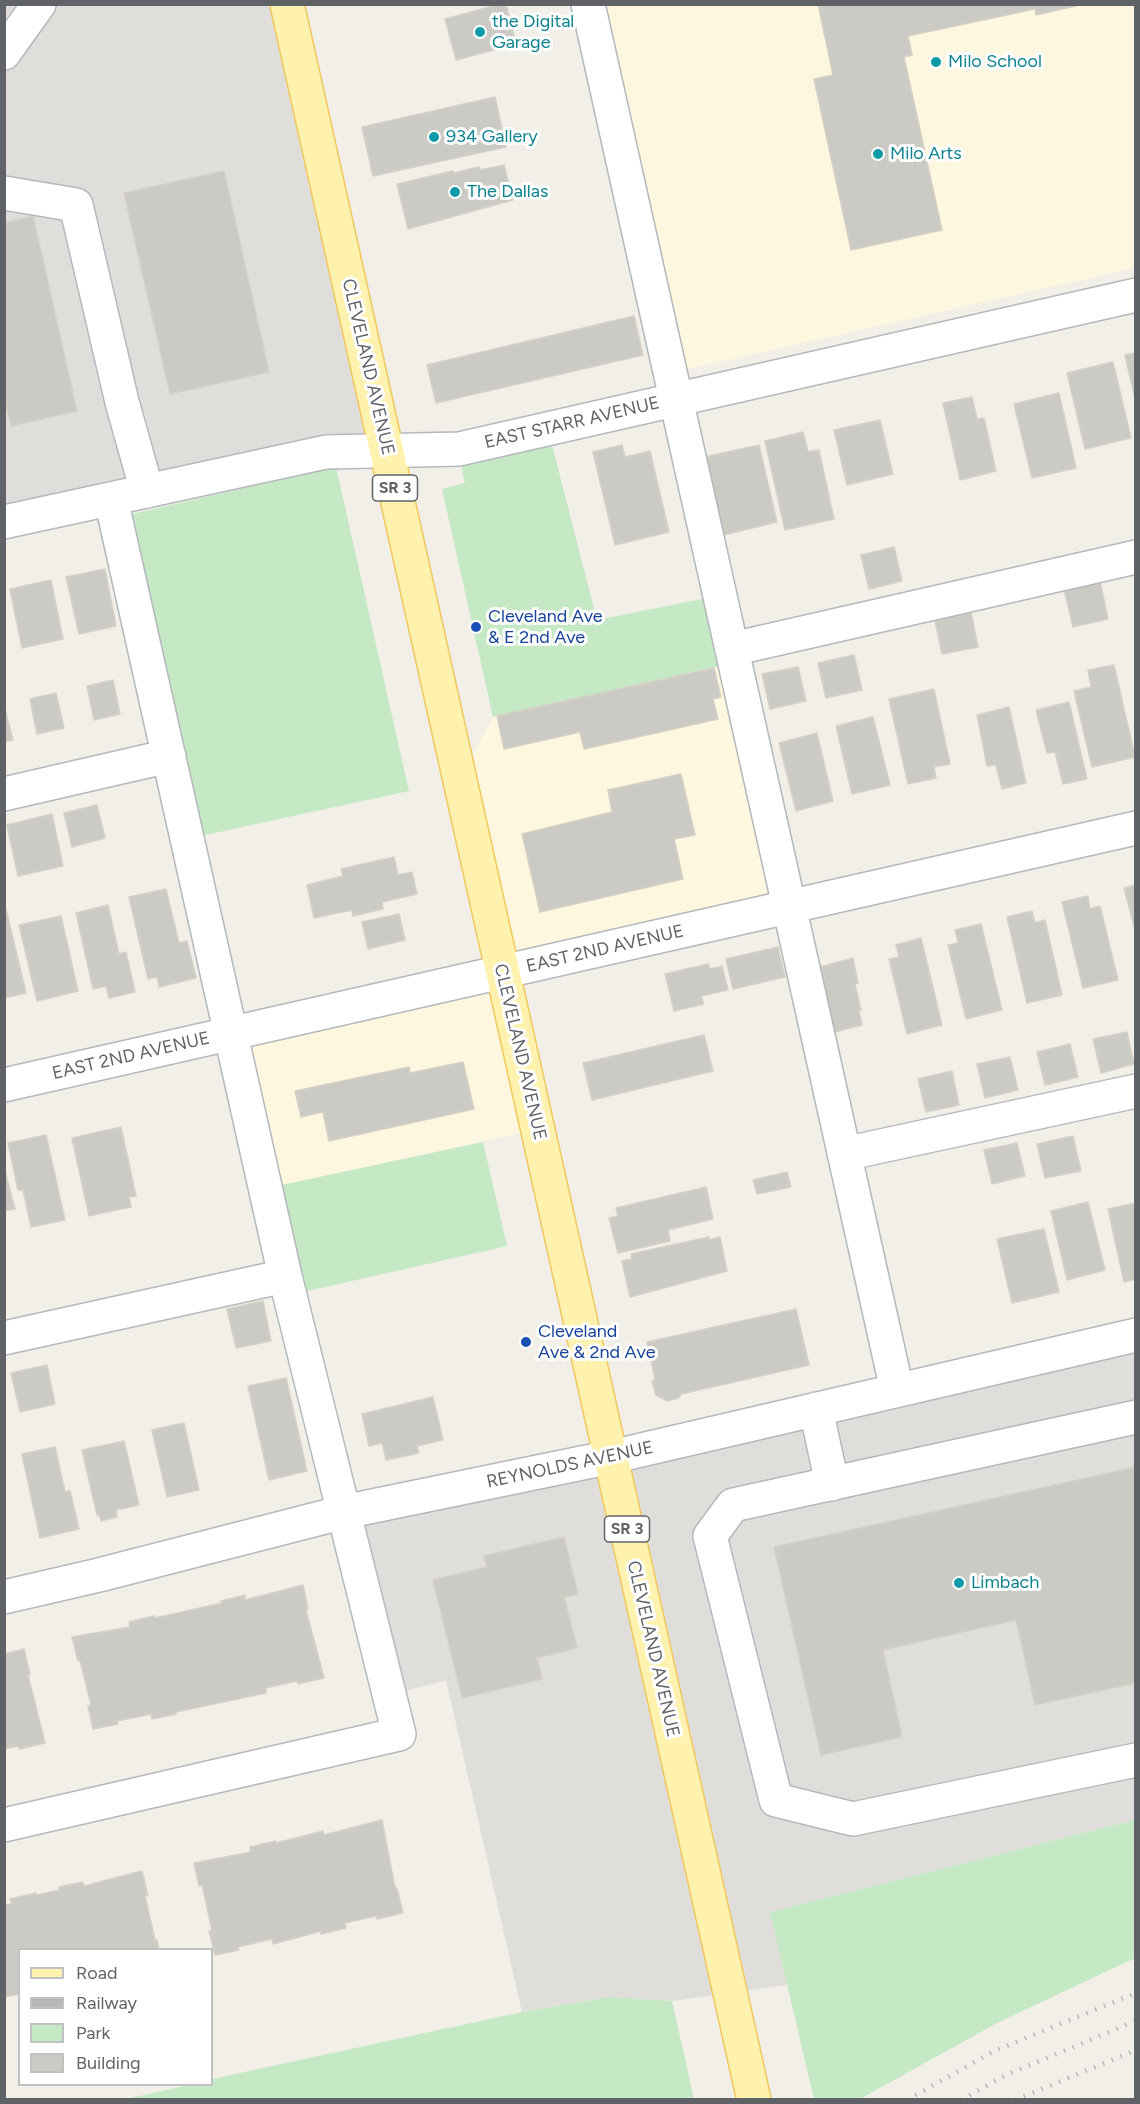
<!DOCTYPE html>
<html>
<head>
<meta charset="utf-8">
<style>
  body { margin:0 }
  #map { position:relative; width:1140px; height:2104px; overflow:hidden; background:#f1efe8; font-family:Figtree,sans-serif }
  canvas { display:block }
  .frame { position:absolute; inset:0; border:6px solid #5f6368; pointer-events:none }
  .legend { position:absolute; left:18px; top:1948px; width:195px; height:138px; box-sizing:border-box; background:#fff; border:2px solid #bfc1c3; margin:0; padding:8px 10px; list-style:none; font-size:18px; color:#5f6368 }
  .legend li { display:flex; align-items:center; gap:12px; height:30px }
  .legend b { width:30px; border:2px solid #bfc1c3 }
</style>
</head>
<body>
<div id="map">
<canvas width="1140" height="2104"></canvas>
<div class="frame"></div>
<ul class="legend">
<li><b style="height:8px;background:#fff2af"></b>Road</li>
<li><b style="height:8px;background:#b6b7b8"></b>Railway</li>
<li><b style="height:16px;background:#c5e8c5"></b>Park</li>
<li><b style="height:16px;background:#cccac5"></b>Building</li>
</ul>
</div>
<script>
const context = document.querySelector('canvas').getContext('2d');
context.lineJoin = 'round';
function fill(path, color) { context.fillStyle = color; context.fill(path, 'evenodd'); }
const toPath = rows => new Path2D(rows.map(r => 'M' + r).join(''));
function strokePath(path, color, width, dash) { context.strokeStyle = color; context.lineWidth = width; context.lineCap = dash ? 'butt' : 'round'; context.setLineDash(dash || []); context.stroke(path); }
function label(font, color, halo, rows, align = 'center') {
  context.font = font + ' Figtree,sans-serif'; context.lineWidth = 6; context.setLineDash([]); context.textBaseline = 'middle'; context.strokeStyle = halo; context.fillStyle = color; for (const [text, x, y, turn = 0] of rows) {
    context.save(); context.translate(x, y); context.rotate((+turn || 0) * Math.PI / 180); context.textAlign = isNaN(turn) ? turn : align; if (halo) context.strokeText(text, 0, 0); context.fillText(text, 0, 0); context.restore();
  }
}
const commercial = toPath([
  [600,5,1135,5,1135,268,688,369,677,359],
  [728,664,783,901,502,964,459,780,493,717],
  [495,987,525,1132,277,1186,244,1046]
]);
const industrial = toPath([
  [4,5,286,5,383,440,5,521],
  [1135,1341,1135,1820,771,1912,787,1985,672,2001,610,1997,522,2012,446,1680,398,1693,360,1522]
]);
const green = toPath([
  [552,445,597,620,712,597,728,664,493,717,442,489,465,483,460,462],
  [336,467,409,791,196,837,128,515],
  [483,1142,507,1246,303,1292,277,1186],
  [1135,1820,1135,1958,997,2023,860,2099,814,2099,770,1912],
  [610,1997,672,2001,694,2099,125,2099,190,2085,212,2084,212,2079,522,2012]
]);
const building = toPath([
  [500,4,506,4,516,44,456,60,445,19,500,4],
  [818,4,1075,4,1076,6,1036,15,1035,9,908,36,912,55,904,57,942,230,851,250,814,79,833,75,818,4],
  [495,97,506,147,373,176,362,127,495,97],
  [504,165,513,200,408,229,397,184,453,171,454,173,479,167,480,170,504,165],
  [224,171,269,372,170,394,124,193,224,171],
  [33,216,77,411,11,426,4,395,4,223,33,216],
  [634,316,643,355,436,403,427,365,634,316],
  [1136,353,1136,404,1125,355,1136,353],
  [1113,362,1131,438,1085,449,1067,373,1113,362],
  [1059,393,1076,468,1032,478,1014,404,1059,393],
  [972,397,977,419,984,418,996,471,960,480,943,403,972,397],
  [880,420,893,474,847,485,834,430,880,420],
  [803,432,808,452,819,450,834,519,785,530,765,441,803,432],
  [622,445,625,457,650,451,669,532,615,545,593,452,622,445],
  [759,445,777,522,723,535,705,457,759,445],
  [894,547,902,581,869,589,861,555,894,547],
  [105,569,116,626,79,634,66,577,105,569],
  [51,580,63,639,22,648,10,589,51,580],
  [1100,581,1108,619,1073,627,1064,589,1100,581],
  [971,612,978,647,942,654,935,620,971,612],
  [854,655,862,690,826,698,818,663,854,655],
  [1114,665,1135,757,1092,767,1074,691,1091,687,1088,670,1114,665],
  [798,667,806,701,770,709,762,674,798,667],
  [714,668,721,697,713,699,718,719,584,749,580,732,504,749,497,716,714,668],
  [113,680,120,714,94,720,87,686,113,680],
  [934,689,950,764,934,767,936,778,908,784,889,699,934,689],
  [56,693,64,728,37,734,30,699,56,693],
  [1069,702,1087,779,1063,784,1055,752,1047,753,1036,710,1069,702],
  [4,705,13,740,4,742,4,705],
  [1009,707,1026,783,1002,789,996,765,987,766,977,715,1009,707],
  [873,717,890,785,852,794,836,726,873,717],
  [817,733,833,801,796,811,779,743,817,733],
  [681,774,695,835,674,839,683,879,540,912,522,834,612,812,608,790,681,774],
  [97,805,105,838,72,847,64,813,97,805],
  [52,814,63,866,18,876,7,825,52,814],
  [394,857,398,875,412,872,417,894,382,902,383,909,353,916,352,910,314,918,307,885,343,876,341,869,394,857],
  [1136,885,1136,934,1124,888,1136,885],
  [166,889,179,943,187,941,196,978,159,987,157,977,148,979,129,897,166,889],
  [1088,896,1090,909,1100,906,1118,980,1083,988,1062,902,1088,896],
  [108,905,119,954,126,952,135,992,109,998,106,986,93,989,76,913,108,905],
  [4,909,6,909,26,993,4,998,4,909],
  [1032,911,1035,923,1045,920,1062,995,1027,1003,1007,917,1032,911],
  [399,914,405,940,368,949,362,922,399,914],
  [61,916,78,991,37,1001,19,925,61,916],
  [981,924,1002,1010,966,1019,948,945,958,943,955,930,981,924],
  [921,938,942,1025,907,1034,889,959,899,957,896,945,921,938],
  [778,947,785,977,733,989,726,959,778,947],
  [853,958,858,983,855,984,861,1010,859,1011,862,1025,831,1033,816,968,853,958],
  [708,964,710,969,722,966,728,990,701,996,704,1004,674,1011,665,974,708,964],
  [1127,1032,1134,1064,1101,1073,1093,1039,1127,1032],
  [704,1035,713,1071,592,1100,583,1063,704,1035],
  [1070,1044,1078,1077,1045,1085,1037,1052,1070,1044],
  [1010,1057,1018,1090,985,1098,977,1064,1010,1057],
  [463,1062,474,1109,329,1141,323,1112,301,1117,295,1091,409,1067,410,1073,463,1062],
  [952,1071,959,1105,926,1112,918,1079,952,1071],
  [121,1127,136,1196,129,1197,131,1207,89,1216,72,1138,121,1127],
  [46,1135,65,1220,31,1227,23,1190,18,1190,8,1143,46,1135],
  [1073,1136,1081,1171,1045,1178,1037,1144,1073,1136],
  [1017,1143,1025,1176,992,1184,984,1150,1017,1143],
  [4,1167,15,1209,4,1211,4,1167],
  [787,1172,791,1187,757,1194,753,1180,787,1172],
  [706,1187,713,1219,668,1230,670,1241,618,1253,609,1218,618,1216,616,1208,706,1187],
  [1088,1202,1105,1270,1067,1280,1051,1211,1088,1202],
  [1136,1203,1136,1279,1124,1282,1108,1209,1136,1203],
  [1044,1229,1059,1292,1012,1303,997,1239,1044,1229],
  [709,1237,709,1240,720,1237,727,1271,630,1297,622,1261,632,1259,631,1254,709,1237],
  [263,1301,271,1341,236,1348,227,1309,263,1301],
  [796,1309,809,1365,681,1394,679,1398,667,1401,656,1395,652,1382,655,1379,647,1342,796,1309],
  [47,1365,55,1404,20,1412,11,1373,47,1365],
  [286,1378,307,1471,269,1480,248,1386,286,1378],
  [433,1397,443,1440,417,1446,419,1453,386,1460,382,1443,369,1446,362,1414,433,1397],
  [184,1423,199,1490,167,1497,152,1430,184,1423],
  [124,1441,139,1505,116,1510,117,1517,101,1521,99,1515,97,1515,82,1450,124,1441],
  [55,1447,65,1492,70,1491,79,1529,40,1538,22,1454,55,1447],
  [1136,1467,1136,1683,1035,1705,1016,1620,883,1650,902,1737,821,1755,774,1547,1136,1467],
  [564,1537,578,1594,564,1597,577,1648,537,1658,542,1679,462,1698,433,1580,487,1567,484,1556,564,1537],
  [303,1585,308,1609,306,1610,324,1678,298,1684,297,1681,266,1688,266,1693,176,1712,176,1714,152,1719,151,1714,117,1721,118,1724,93,1729,88,1706,91,1705,80,1660,78,1661,72,1637,130,1627,129,1622,154,1616,155,1618,222,1603,221,1601,245,1595,245,1600,303,1585],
  [24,1649,30,1674,28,1675,45,1743,19,1749,18,1746,4,1749,4,1654,24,1649],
  [382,1820,395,1888,397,1888,403,1913,377,1919,376,1916,345,1923,346,1928,321,1934,321,1931,273,1944,272,1939,238,1947,239,1950,215,1955,209,1931,212,1930,202,1885,199,1886,194,1863,251,1852,250,1847,276,1841,276,1843,323,1831,324,1835,382,1820],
  [142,1871,148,1896,145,1896,155,1940,157,1940,159,1950,20,1950,20,1994,4,1997,4,1905,12,1904,10,1899,36,1893,36,1895,60,1890,59,1887,83,1882,84,1886,142,1871]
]);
const minor = toPath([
  [588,4,897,1390],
  [4,53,39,4],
  [4,193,76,205,122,402,147,491],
  [4,522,326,452,459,449,1136,295],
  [732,649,1136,557],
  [4,794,169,756],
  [4,1085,1136,828],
  [844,1154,1136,1091],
  [4,1338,285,1276],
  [816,1409,832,1484],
  [1136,1417,733,1505,710,1536,776,1800,853,1819,1136,1760],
  [4,1597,99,1575,344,1512,611,1457,1136,1335],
  [4,1825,399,1734,285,1276,111,499]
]);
const major = toPath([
  [287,4,754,2100]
]);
const rail = toPath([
  [907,2100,994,2051,1136,1993],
  [961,2100,1006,2075,1136,2021],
  [1015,2100,1136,2050]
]);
const markers = [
  [480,32,6,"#0f9aa8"],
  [936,62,6,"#0f9aa8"],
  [434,137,6,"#0f9aa8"],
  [878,154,6,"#0f9aa8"],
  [455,192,6,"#0f9aa8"],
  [476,627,6,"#1a4fb4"],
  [526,1342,6,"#1a4fb4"],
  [959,1583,6,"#0f9aa8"]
];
const shields = [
  [395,488,45],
  [627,1529,45]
];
const shieldNames = [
  ["SR 3",395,488],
  ["SR 3",627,1529]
];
const cultureNames = [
  ["the Digital",492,22],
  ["Garage",492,43],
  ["Milo School",948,62],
  ["934 Gallery",446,137],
  ["Milo Arts",890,154],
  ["The Dallas",467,192],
  ["Limbach",971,1583]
];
const streetNames = [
  ["CLEVELAND AVENUE",368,367,77],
  ["EAST STARR AVENUE",572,423,-13],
  ["EAST 2ND AVENUE",605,949,-13],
  ["CLEVELAND AVENUE",520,1052,77],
  ["EAST 2ND AVENUE",131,1056,-13],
  ["REYNOLDS AVENUE",570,1465,-12],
  ["CLEVELAND AVENUE",653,1649,77]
];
const transitNames = [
  ["Cleveland Ave",488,617],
  ["& E 2nd Ave",488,638],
  ["Cleveland",538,1332],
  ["Ave & 2nd Ave",538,1353]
];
fill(commercial, '#fef7e0');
fill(industrial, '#e0deda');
fill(green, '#c5e8c5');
fill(building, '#cccac5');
strokePath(building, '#d6d1c6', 1.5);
strokePath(minor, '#b5b8bc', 36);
strokePath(major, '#f2c960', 36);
strokePath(minor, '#fff', 33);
strokePath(major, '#fff2af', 33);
strokePath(rail, '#b6b7b8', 4.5, [1.5, 8]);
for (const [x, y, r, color] of markers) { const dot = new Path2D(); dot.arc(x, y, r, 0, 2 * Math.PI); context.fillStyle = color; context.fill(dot); strokePath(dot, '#fff', 2); }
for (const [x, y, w] of shields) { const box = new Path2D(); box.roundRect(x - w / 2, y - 13, w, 26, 4.5); context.fillStyle = '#fff'; context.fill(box); strokePath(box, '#5f6368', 1.5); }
label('bold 16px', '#5f6368', null, shieldNames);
label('18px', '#0d838f', '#fff', cultureNames, 'left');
label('18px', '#5f6368', '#fff', streetNames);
label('18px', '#164399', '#fff', transitNames, 'left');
</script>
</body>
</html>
